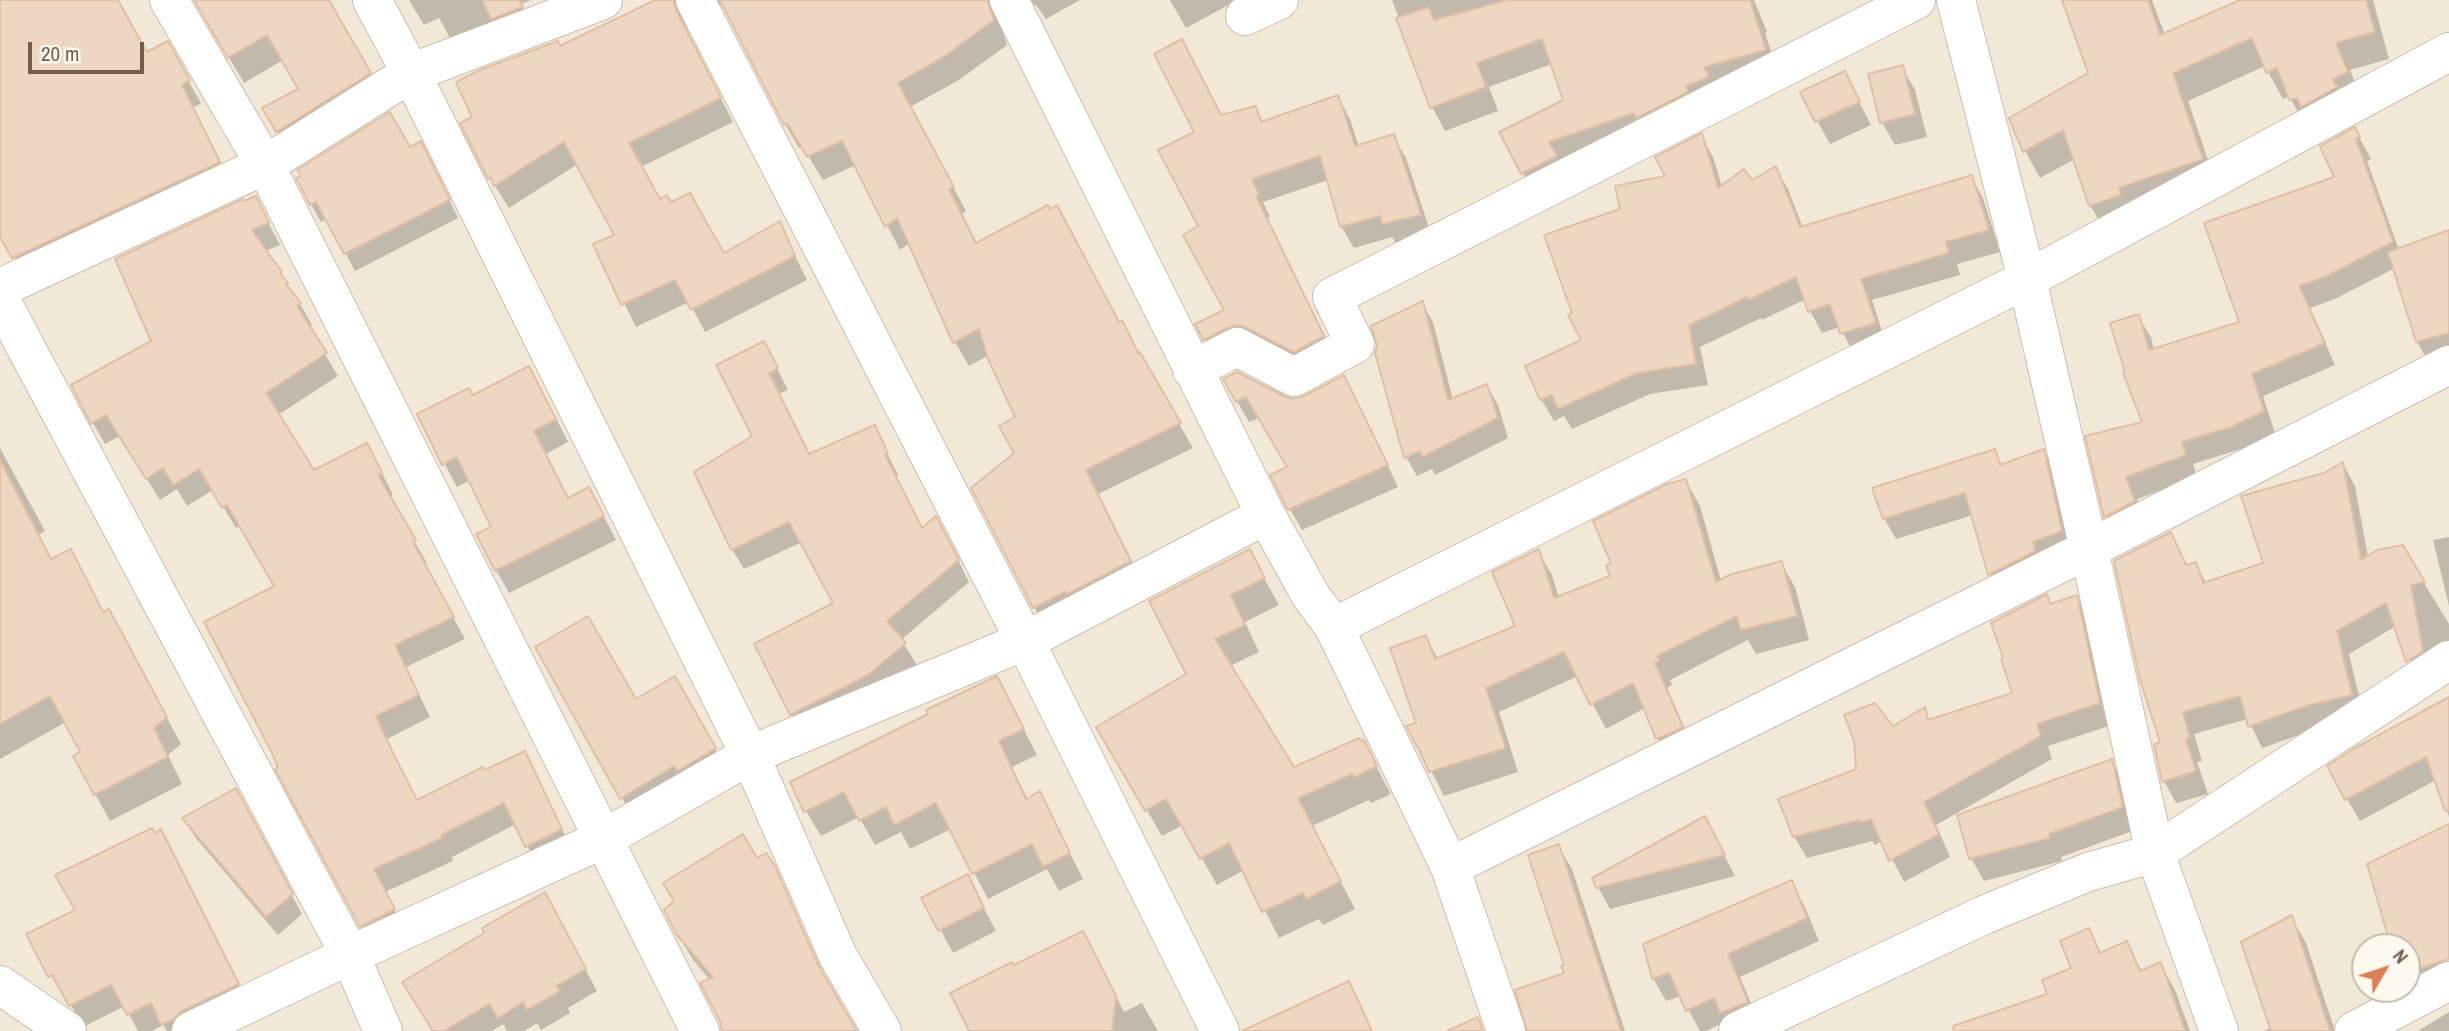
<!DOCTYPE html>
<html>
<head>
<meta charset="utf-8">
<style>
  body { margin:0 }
  #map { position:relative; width:2449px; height:1031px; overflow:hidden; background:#fbf5e9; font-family:"Archivo Narrow",sans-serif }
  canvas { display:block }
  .north { position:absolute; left:2351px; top:933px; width:70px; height:70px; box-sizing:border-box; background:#fef9ef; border:2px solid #c6bbaf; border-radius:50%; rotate:51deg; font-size:19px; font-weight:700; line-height:28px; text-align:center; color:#735e4e }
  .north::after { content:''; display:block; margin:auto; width:24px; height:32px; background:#db7f58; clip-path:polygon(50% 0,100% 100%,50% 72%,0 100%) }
  .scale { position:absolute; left:28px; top:42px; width:116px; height:32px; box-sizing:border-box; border:4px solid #735e4e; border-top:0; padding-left:9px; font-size:21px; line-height:24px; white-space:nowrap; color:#735e4e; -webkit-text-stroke:5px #fef9ef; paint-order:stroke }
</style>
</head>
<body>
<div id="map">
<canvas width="2449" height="1031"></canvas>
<div class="north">N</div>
<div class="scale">20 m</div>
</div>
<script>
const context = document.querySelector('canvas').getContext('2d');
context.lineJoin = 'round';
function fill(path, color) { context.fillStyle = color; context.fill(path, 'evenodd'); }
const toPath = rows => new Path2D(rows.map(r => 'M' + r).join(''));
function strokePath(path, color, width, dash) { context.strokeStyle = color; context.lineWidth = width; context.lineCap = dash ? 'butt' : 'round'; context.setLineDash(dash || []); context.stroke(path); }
const residential = toPath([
  [0,0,2449,0,2449,1031,0,1031],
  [2365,947,2407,947,2407,989,2365,989]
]);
const shadow = toPath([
  [0,0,98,0,147,55,167,43,201,103,193,108,231,184,27,279,0,232],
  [195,0,327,0,384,99,292,157,265,109,300,89,283,60,244,83],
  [409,0,531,0,521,4,535,32,456,49,439,18,424,25],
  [659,0,680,0,688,14,686,24,688,35,733,122,641,167,660,201,724,256,779,224,807,280,705,332,689,302,636,327,595,244,616,235,578,164,509,208,490,178,475,118,560,48],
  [713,0,1080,0,1046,19,1036,5,1024,2,1000,23,1007,45,959,80,910,107,966,211,962,214,977,245,1119,323,1121,322,1193,448,1098,494,1144,585,1048,631,1034,607,1017,454,1017,418,989,355,969,366,955,342,910,243,900,250,856,165,823,180,802,146,799,148,785,124,723,6],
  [1170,0,1233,0,1234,2,1186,28],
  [1392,0,1754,0,1767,32,1765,33,1778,73,1536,197,1501,133,1565,101,1552,64,1489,87,1498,111,1445,131,1432,107],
  [2064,0,2152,0,2165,35,2240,0,2373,0,2389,59,2350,70,2362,100,2306,126,2289,96,2283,99,2265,66,2188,101,2217,187,2106,232,2090,205,2075,159,2040,178,2025,151,2011,119,2090,74],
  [1902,67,1915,90,1927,137,1895,145,1882,122],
  [1844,73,1871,125,1830,144,1802,93],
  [1338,97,1350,119,1359,147,1393,136,1406,158,1432,237,1397,245,1392,237,1354,248,1341,226,1328,180,1263,202,1270,217,1267,218,1336,358,1217,361,1205,339,1227,311,1200,227,1222,117,1255,108,1264,123],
  [2355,130,2371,159,2367,161,2399,250,2449,232,2449,358,2430,364,2417,342,2395,268,2337,298,2310,308,2335,365,2263,396,2275,433,2244,448,2193,464,2197,477,2137,499,2146,523,2118,537,2106,516,2145,424,2138,316,2151,337,2154,350,2242,323,2336,178],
  [1701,136,1713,157,1722,187,1751,182,1776,168,1788,189,1803,228,1971,177,1983,198,2000,252,1957,264,1960,275,1872,300,1886,344,1854,354,1840,327,1822,333,1804,300,1762,320,1761,318,1700,347,1708,385,1650,394,1572,429,1564,416,1554,421,1541,399,1584,341,1574,314,1622,210,1667,177],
  [409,149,430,161,458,218,355,271,327,219,321,222,311,204],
  [255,198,280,245,265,251,300,304,312,325,309,328,338,376,278,415,313,473,379,467,393,495,389,497,427,563,425,564,465,639,406,667,430,717,387,739,405,777,418,802,524,753,573,851,539,868,516,824,452,857,453,861,385,892,406,931,374,947,281,768,276,587,241,525,236,528,213,490,187,506,177,489,160,500,120,436,105,444,93,423],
  [1422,303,1433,322,1453,400,1487,386,1498,405,1508,438,1435,475,1432,469,1417,476,1406,457,1376,353],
  [764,343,788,390,779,394,810,456,874,427,898,475,895,476,923,530,948,540,969,582,901,640,917,665,880,696,803,735,791,714,836,604,802,542,744,569,732,549,754,437],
  [1225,380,1295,401,1355,398,1398,487,1302,530,1290,509,1289,468,1260,418,1249,422],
  [542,391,568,442,546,454,569,500,602,513,616,540,509,593,496,570,493,528,470,480,457,487,419,415,473,397],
  [0,448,45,531,38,535,51,561,124,638,181,744,168,755,182,784,110,821,95,794,83,753,66,722,0,759],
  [1994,451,2003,466,2043,451,2055,472,2073,553,2002,595,1990,574,1973,515,1896,539,1884,518],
  [2343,464,2355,486,2368,557,2402,547,2449,624,2449,659,2416,669,2403,647,2396,626,2349,654,2364,717,2322,727,2262,748,2248,719,2194,734,2202,761,2197,762,2208,794,2176,803,2164,781,2162,743,2170,534,2188,566,2195,564,2207,584,2265,564,2325,475],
  [1686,481,1700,506,1721,581,1781,563,1795,587,1809,640,1756,654,1748,640,1670,680,1672,685,1667,688,1695,751,1671,762,1658,738,1645,708,1606,729,1578,676,1499,712,1518,772,1444,796,1425,759,1419,724,1426,637,1438,659,1517,627,1538,551,1552,575,1559,598,1612,577,1613,564],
  [2449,537,2449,606,2433,540],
  [1249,551,1279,605,1245,622,1259,652,1230,666,1294,769,1363,742,1391,794,1371,803,1369,800,1312,826,1355,909,1323,925,1319,919,1279,938,1244,870,1217,885,1183,825,1162,836,1098,727,1189,674],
  [2046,597,2051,605,2076,597,2089,619,2112,725,2048,746,2052,759,1936,825,1950,857,1904,882,1883,841,1874,845,1873,841,1807,858,1794,836,1858,770,1893,728,1924,710,1931,721,2014,694],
  [537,647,635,701,675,678,731,777,638,826],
  [997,678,1037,755,1012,767,1028,800,1040,794,1083,879,1059,891,1047,869,988,899,951,829,910,849,901,832,875,845,859,817,821,836,806,811,931,714],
  [2449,701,2449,817,2436,780,2360,821,2347,799],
  [2111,761,2125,784,2135,830,2061,857,2062,861,1984,881,1971,858],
  [246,809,302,914,278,935,195,837,184,819],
  [2449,825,2449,905,2426,925,2449,963,2407,986,2407,947,2392,947],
  [154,835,173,854,250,1007,199,1031,167,1031,163,1025,152,1031,138,1031,125,1006,83,1027,71,1005,77,910],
  [1716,839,1735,876,1610,909,1598,887],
  [1558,846,1572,869,1625,1031,1540,1031,1566,974,1567,966],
  [967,877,996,931,953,953,924,899],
  [781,881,832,992,855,1031,727,1031,710,980,694,961,677,934],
  [1791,882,1804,905,1819,941,1740,977,1760,1025,1727,1021,1706,1031,1700,1031,1681,996,1666,1001,1653,978],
  [557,916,597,991,568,1008,570,1013,541,1030,537,1023,524,1031,507,1031,503,1024,492,1031,434,1031],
  [2291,917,2306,943,2335,1031,2264,1031,2271,1027],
  [2088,930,2102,954,2126,943,2142,971,2160,964,2175,990,2190,1031,1966,1031,2049,995,2074,969],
  [1097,958,1124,1012,1142,1003,1158,1031,971,1031,1013,968],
  [2449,1012,2449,1031,2418,1031]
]);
const building = toPath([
  [0,0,118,0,147,52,168,41,190,80,182,85,220,162,12,258,0,237,0,0],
  [194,0,329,0,371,73,276,132,262,108,298,89,267,35,228,58,194,0],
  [482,0,519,0,523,7,491,19,482,0],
  [655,0,673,0,676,10,721,98,629,143,660,199,667,195,671,202,690,193,724,253,780,221,795,256,691,310,675,280,621,305,593,244,614,235,564,142,494,186,491,178,488,179,460,123,472,117,456,82,480,70,558,41,560,46,655,0],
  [720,0,987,0,994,20,945,56,898,83,954,187,949,189,976,243,1048,205,1050,209,1057,205,1119,322,1122,320,1138,353,1140,352,1181,423,1086,470,1131,561,1067,594,1065,592,1033,608,971,488,1014,453,999,426,1015,417,988,359,979,329,953,343,897,218,885,227,842,141,807,157,787,123,784,125,720,0],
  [1507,0,1750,0,1766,50,1704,67,1709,77,1686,86,1688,92,1636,118,1634,113,1549,142,1557,156,1521,174,1499,132,1563,100,1542,39,1477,63,1486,87,1430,108,1396,18,1429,7,1434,20,1507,0],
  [2062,0,2148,0,2160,35,2240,0,2366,0,2375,32,2336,43,2348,72,2333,79,2337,87,2301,107,2297,98,2289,100,2277,68,2266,73,2252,38,2173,73,2203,159,2119,188,2121,195,2089,206,2063,130,2023,152,2009,118,2088,73,2062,0],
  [1182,39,1221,115,1256,106,1261,122,1338,95,1355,146,1394,134,1421,215,1382,224,1380,216,1340,227,1320,156,1252,179,1259,194,1256,196,1324,336,1294,352,1247,328,1238,325,1227,328,1203,340,1195,324,1224,310,1183,235,1198,226,1158,150,1194,132,1154,54,1182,39],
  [1903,65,1915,114,1880,123,1868,74,1903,65],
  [1845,71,1860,102,1815,122,1800,92,1845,71],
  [390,112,410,147,421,141,450,200,344,254,316,202,310,205,296,178,301,176,297,170,390,112],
  [2355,127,2360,137,2356,139,2393,242,2325,277,2299,286,2325,343,2252,374,2264,411,2231,427,2182,442,2186,455,2126,477,2135,501,2104,517,2085,436,2142,422,2123,373,2125,372,2110,323,2139,314,2149,350,2239,322,2204,223,2334,177,2320,146,2355,127],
  [1702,133,1718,188,1744,169,1752,180,1776,166,1800,227,1972,175,1989,230,1946,242,1949,253,1861,279,1876,323,1840,334,1830,304,1808,312,1796,277,1748,300,1747,297,1689,325,1696,364,1637,373,1558,409,1552,395,1540,400,1525,366,1581,340,1568,315,1572,313,1544,235,1620,209,1615,186,1665,176,1655,157,1702,133],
  [256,196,269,223,252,230,282,272,280,273,288,283,286,284,301,303,297,306,327,353,266,393,314,470,367,443,382,473,378,475,416,540,413,542,454,617,395,645,419,695,376,716,393,753,417,800,483,767,485,770,525,751,562,829,525,847,504,803,441,835,442,838,374,869,395,909,360,927,275,769,278,767,272,753,204,622,274,586,227,505,222,508,199,469,173,485,163,468,146,479,106,415,91,424,71,385,151,341,115,259,243,199,244,201,256,196],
  [2449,230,2449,333,2416,342,2388,252,2449,230],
  [1423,301,1448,400,1487,384,1498,418,1422,457,1420,451,1404,458,1375,353,1377,345,1371,326,1423,301],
  [764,341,778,368,769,373,809,454,875,425,888,454,885,455,922,528,936,516,959,560,887,621,906,643,868,675,790,715,754,644,833,603,789,522,731,550,694,472,752,436,716,365,764,341],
  [529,366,556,419,534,431,568,498,589,487,604,516,495,571,476,534,491,527,457,457,442,465,417,414,469,388,473,395,529,366],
  [1237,372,1284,396,1293,399,1304,396,1344,375,1388,465,1288,510,1270,475,1287,467,1246,397,1236,402,1223,379,1237,372],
  [1995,449,2000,465,2044,449,2062,531,2033,542,2035,551,1988,575,1965,493,1883,519,1872,488,1995,449],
  [0,460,51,559,71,549,103,612,109,609,167,717,154,728,168,757,94,795,73,756,80,752,50,696,0,724,0,460],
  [2343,462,2361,560,2377,550,2403,545,2425,582,2411,585,2423,651,2406,662,2386,603,2337,631,2352,695,2309,705,2248,727,2240,696,2183,712,2190,738,2186,739,2196,771,2162,782,2154,744,2160,742,2140,680,2114,561,2171,532,2186,565,2196,562,2203,583,2263,563,2241,496,2324,473,2343,462],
  [1686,479,1716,582,1729,575,1782,561,1797,616,1740,630,1737,616,1657,656,1660,661,1655,663,1683,727,1671,733,1656,739,1633,683,1590,705,1564,652,1486,688,1506,748,1429,772,1418,747,1417,747,1406,726,1416,723,1390,648,1426,635,1435,659,1515,626,1492,572,1539,549,1554,598,1610,576,1606,565,1611,563,1593,521,1667,484,1686,479],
  [1250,549,1265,578,1231,595,1245,625,1215,639,1294,767,1359,738,1361,741,1364,740,1377,766,1354,777,1352,774,1298,798,1341,881,1306,899,1303,893,1262,912,1229,843,1200,859,1166,799,1145,811,1096,727,1186,674,1149,601,1250,549],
  [2047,594,2050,604,2077,595,2100,703,2037,724,2041,736,1924,802,1939,834,1889,861,1871,819,1860,823,1859,820,1793,837,1778,799,1856,769,1854,741,1844,715,1875,703,1893,726,1925,707,1928,720,2012,693,2001,659,2003,658,1991,623,2047,594],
  [588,616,636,699,675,676,716,748,677,771,674,766,620,799,535,647,588,616],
  [997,676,1024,729,999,741,1026,799,1040,791,1070,853,1043,867,1032,844,972,874,936,803,894,825,886,807,859,821,844,792,804,812,790,782,928,714,926,710,997,676],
  [2449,697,2449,810,2445,811,2426,757,2345,800,2327,766,2355,748,2449,697],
  [2112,759,2123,807,2049,834,2050,838,1969,859,1957,815,2112,759],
  [236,788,293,894,266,917,182,818,236,788],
  [1705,816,1725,855,1596,888,1592,878,1705,816],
  [2449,824,2449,959,2407,972,2407,947,2391,947,2367,864,2449,824],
  [152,828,155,833,161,829,239,984,182,1011,172,1020,161,1025,151,1003,127,1015,111,985,69,1006,52,975,48,977,26,934,75,910,55,875,152,828],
  [743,834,757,858,766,853,775,866,818,965,857,1031,722,1031,720,1021,700,983,713,977,676,934,664,910,674,901,663,883,743,834],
  [1559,844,1621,1031,1527,1031,1515,990,1564,973,1561,966,1564,965,1528,855,1559,844],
  [968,874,984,908,938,931,921,898,968,874],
  [1792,880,1807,918,1728,954,1748,1002,1720,1013,1714,998,1686,1011,1669,973,1652,979,1643,944,1792,880],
  [545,892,586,969,556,986,560,991,527,1010,523,1002,498,1018,489,1004,444,1031,433,1031,402,982,484,933,482,928,545,892],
  [2292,915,2330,1031,2271,1031,2241,942,2292,915],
  [2089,928,2100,953,2127,941,2140,971,2161,962,2185,1031,1954,1031,1953,1026,2047,994,2042,980,2071,968,2060,941,2089,928],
  [1083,931,1116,996,1112,1031,969,1031,950,993,1012,962,1014,965,1083,931],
  [1349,981,1372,1031,1242,1031,1349,981],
  [1478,1017,1483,1031,1447,1031,1478,1017]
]);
const minor = toPath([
  [169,0,265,165,700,1031],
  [372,0,411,73,750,755,838,956,882,1031],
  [695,0,1025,641,1220,1031],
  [1009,0,1266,515,1311,596,1334,627,1450,867,1506,1031],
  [1956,0,2027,279,2089,549,2155,853,2219,1031],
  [1245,16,1279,0],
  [0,288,265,165,411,73,603,0],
  [0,299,350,955,383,1031],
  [1192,370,1237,347,1294,377,1355,344,1332,297,1916,0],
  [1334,627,2027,279,2449,52],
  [1450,867,2089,549,2449,365],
  [0,985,67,1031],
  [191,1031,350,955,603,839,750,755,1025,641,1266,515],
  [1738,1031,1984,915,2088,872,2155,853,2449,660],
  [2354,1031,2449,981]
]);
fill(residential, '#f2e8d7');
fill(shadow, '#0003');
fill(building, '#eed7c2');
strokePath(building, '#e0bfa4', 2);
strokePath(minor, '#ccbeaf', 40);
strokePath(minor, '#fff', 38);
</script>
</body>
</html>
